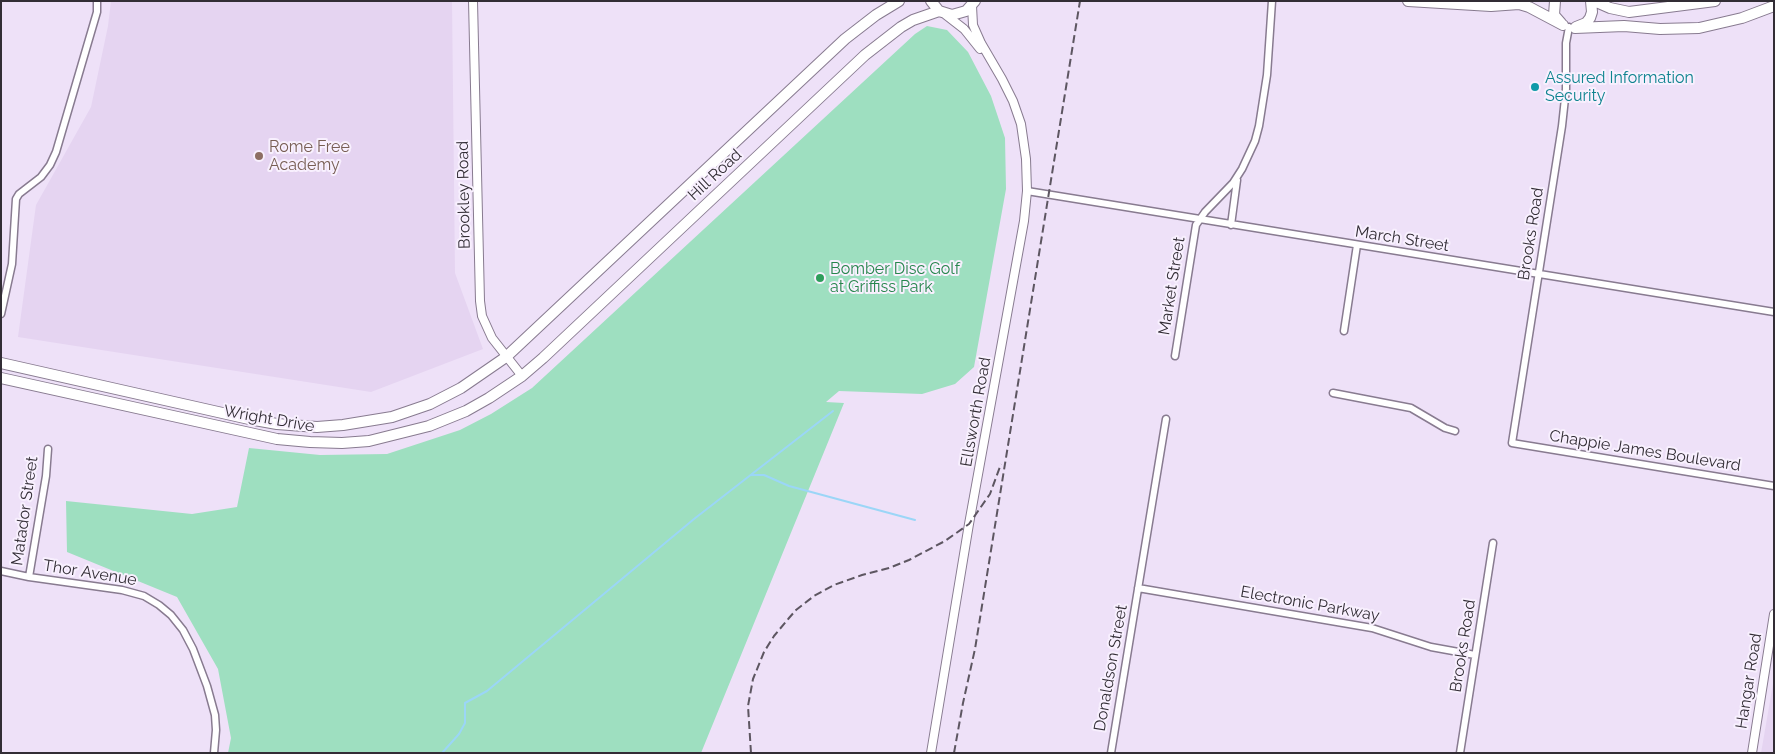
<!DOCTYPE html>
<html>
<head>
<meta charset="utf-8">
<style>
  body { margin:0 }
  #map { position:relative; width:1775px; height:754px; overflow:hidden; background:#eee1f8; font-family:Raleway,sans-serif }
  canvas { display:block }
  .frame { position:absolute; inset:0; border:2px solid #322d35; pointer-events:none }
</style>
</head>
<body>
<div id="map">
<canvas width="1775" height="754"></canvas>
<div class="frame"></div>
</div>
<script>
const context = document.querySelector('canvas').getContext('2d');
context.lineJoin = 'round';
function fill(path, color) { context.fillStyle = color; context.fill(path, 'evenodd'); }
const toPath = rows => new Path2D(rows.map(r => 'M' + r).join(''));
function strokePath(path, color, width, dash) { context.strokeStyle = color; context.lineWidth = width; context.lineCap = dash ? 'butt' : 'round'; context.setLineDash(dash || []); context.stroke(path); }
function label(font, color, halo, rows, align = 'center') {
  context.font = font + ' Raleway,sans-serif'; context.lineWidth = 4; context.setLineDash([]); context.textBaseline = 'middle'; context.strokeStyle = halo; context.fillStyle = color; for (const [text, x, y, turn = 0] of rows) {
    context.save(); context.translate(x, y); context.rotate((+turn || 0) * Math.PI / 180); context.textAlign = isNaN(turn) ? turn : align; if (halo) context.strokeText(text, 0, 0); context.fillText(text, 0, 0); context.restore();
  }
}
const built = toPath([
  [111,1,452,1,455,273,483,349,371,392,18,337,36,205,91,107,108,26],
  [1774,678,1774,753,1761,753]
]);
const green = toPath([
  [927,26,947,30,968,52,991,96,1005,138,1006,189,974,367,955,384,922,394,839,391,826,402,844,403,701,753,228,753,231,738,218,669,177,597,67,552,66,501,192,514,237,507,249,448,320,455,387,454,460,430,491,414,532,388,915,34]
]);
const stream = toPath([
  [751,475,764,475,789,486,915,520],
  [442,753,459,734,465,723,465,703,487,691,694,519,833,411]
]);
const minor = toPath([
  [1569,27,1566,43,1566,89,1562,126,1512,443,1774,486],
  [1027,191,1774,312],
  [1231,225,1237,180],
  [1,314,12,264,16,199,19,194,41,177,50,165,56,152,87,46,97,12,97,1],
  [1344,331,1357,245],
  [1175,356,1196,225,1205,212,1233,183,1242,169,1255,141,1259,126,1267,75,1272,1],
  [1333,393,1411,408,1445,428,1455,431],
  [1,571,29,577,122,590,144,596,159,605,171,615,183,630,193,649,207,686,215,715,216,730,214,753],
  [29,577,46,476,48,449],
  [1138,588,1372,628,1431,647,1475,655],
  [1111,753,1166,419],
  [1460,753,1493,543]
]);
const tertiary = toPath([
  [473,1,480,301,482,316,492,338,522,376],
  [946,15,964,29,980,49],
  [931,753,969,524,1024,221,1027,191,1026,159,1021,124,1013,101,1002,79,981,43,973,25,972,6],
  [1752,753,1774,614]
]);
const primary = toPath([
  [931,1,939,11,952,15,966,11,975,1],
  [1408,1,1491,6,1519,4,1529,7,1563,25],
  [1555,1,1554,15,1561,23],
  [1594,1,1610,8,1629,12,1715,1],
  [1576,27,1586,23,1590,18,1592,12,1591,1],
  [1575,28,1624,26,1660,29,1699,28,1742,18,1774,6],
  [1,363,249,419,277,424,317,427,343,425,392,417,430,404,461,388,506,357,845,39,876,15,899,1],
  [1,378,277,439,310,442,342,443,369,441,429,426,466,411,489,398,522,376,543,358,865,55,901,27,913,20,939,11]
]);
const rail = toPath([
  [751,753,748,706,753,679,764,652,774,636,789,618,796,610,814,596,834,585,862,575,889,568,909,560,945,541,969,524,990,494,1001,464],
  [954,753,963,703,975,649,1080,1]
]);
const markers = [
  [1535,87,5,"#0f9aa8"],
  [259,156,5,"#8d6e63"],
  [820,278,5,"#2e9e5b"]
];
const cultureNames = [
  ["Assured Information",1545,78],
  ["Security",1545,96]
];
const educationNames = [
  ["Rome Free",269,147],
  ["Academy",269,165]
];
const streetNames = [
  ["Hill Road",715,175,-43],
  ["Brookley Road",464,195,-91],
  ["Brooks Road",1531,234,-81],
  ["March Street",1402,239,9],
  ["Market Street",1172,286,-81],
  ["Ellsworth Road",976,412,-80],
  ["Wright Drive",269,419,10],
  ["Chappie James Boulevard",1645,451,9],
  ["Matador Street",25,511,-82],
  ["Thor Avenue",90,573,9],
  ["Electronic Parkway",1310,604,10],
  ["Brooks Road",1463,646,-81],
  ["Donaldson Street",1111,668,-80],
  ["Hangar Road",1749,681,-81]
];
const leisureNames = [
  ["Bomber Disc Golf",830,269],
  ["at Griffiss Park",830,287]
];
fill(built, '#e5d4f1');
fill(green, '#9edfc0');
strokePath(stream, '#9bd6f7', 2);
strokePath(minor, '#887b90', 9);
strokePath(tertiary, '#887b90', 10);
strokePath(primary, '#887b90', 12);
strokePath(minor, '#fff', 6);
strokePath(tertiary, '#fff', 8);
strokePath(primary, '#fff', 10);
strokePath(rail, '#5d5661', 2, [8, 4]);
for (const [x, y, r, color] of markers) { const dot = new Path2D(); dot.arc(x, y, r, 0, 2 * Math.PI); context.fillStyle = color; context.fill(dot); strokePath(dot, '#f8f0fe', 2); }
label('16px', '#0d838f', '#f8f0fe', cultureNames, 'left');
label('16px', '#785e54', '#f8f0fe', educationNames, 'left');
label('16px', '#322d35', '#f8f0fe', streetNames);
label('16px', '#27864d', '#f8f0fe', leisureNames, 'left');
</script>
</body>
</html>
